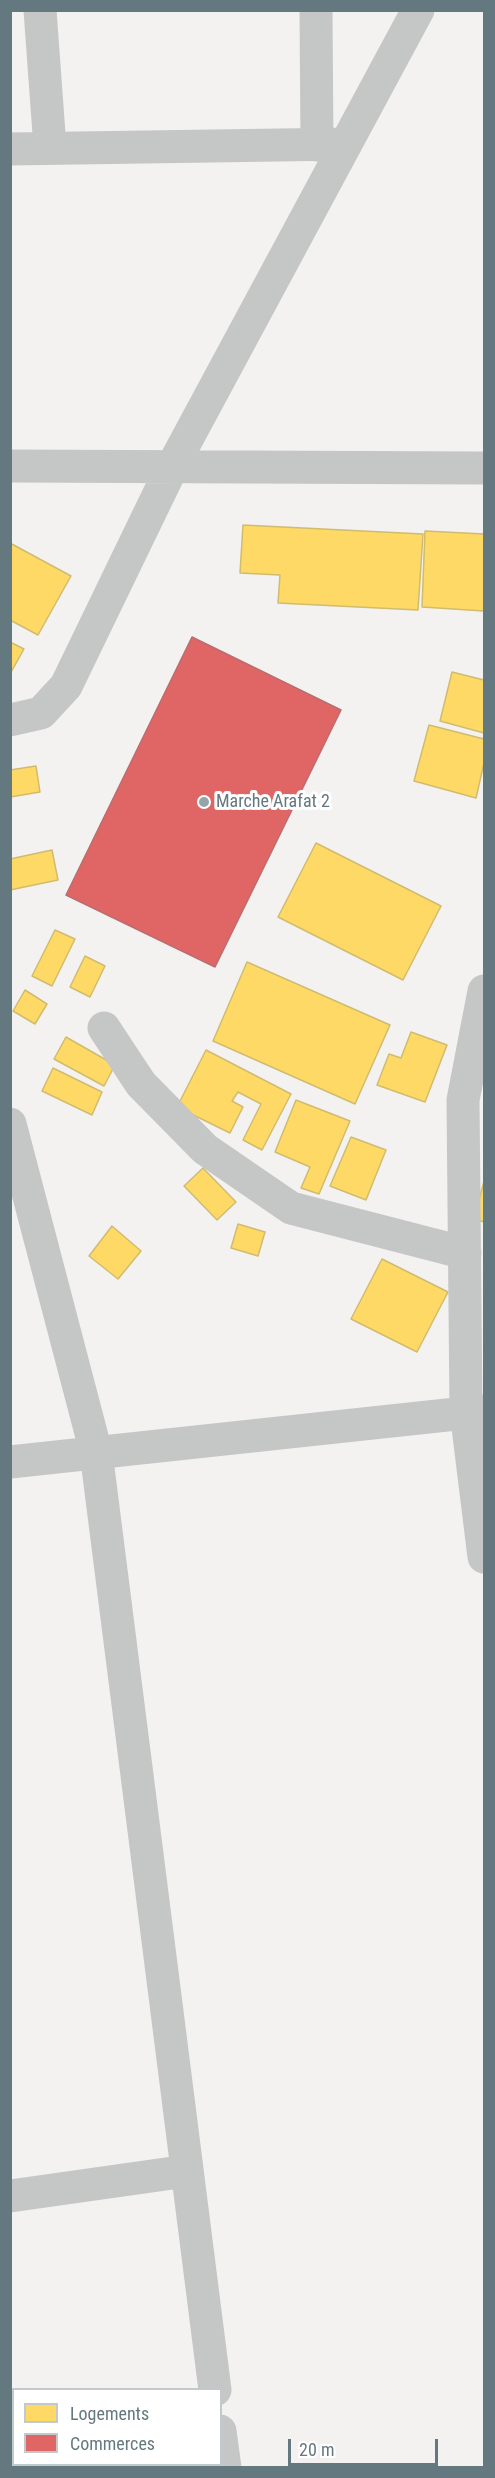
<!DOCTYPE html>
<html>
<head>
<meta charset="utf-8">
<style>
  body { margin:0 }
  #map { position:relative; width:495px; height:2478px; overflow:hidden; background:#f3f2f1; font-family:"Roboto Condensed",sans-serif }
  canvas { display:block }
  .frame { position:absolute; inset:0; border:12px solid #64797f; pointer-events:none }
  .legend { position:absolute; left:12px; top:2388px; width:210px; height:78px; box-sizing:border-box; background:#fff; border:2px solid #c1c9cc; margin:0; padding:8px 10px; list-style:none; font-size:18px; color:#64797f }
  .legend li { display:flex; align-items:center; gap:12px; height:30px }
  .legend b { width:30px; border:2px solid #c1c9cc }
  .scale { position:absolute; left:288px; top:2439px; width:150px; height:27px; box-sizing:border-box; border:3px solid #64797f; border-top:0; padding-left:8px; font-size:18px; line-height:21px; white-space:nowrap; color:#64797f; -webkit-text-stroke:4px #fff; paint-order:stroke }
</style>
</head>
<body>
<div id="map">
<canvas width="495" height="2478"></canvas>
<div class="frame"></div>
<ul class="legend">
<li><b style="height:16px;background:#ffd966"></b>Logements</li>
<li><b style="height:16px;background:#e06666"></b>Commerces</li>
</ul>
<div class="scale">20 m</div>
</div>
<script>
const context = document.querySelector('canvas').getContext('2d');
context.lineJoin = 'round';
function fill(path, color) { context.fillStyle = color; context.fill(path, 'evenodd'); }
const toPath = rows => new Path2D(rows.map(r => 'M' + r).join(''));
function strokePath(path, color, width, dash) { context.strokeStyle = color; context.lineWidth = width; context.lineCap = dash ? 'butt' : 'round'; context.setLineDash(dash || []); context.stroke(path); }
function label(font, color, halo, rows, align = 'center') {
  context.font = font + ' "Roboto Condensed",sans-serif'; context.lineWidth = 6; context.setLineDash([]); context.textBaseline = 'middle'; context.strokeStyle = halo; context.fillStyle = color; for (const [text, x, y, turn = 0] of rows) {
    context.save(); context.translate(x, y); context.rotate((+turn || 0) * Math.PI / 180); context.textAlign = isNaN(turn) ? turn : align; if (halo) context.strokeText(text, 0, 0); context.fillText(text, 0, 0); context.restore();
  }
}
const homes = toPath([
  [243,525,423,534,418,610,278,603,280,575,240,573,243,525],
  [425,531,484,534,484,611,422,607,425,531],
  [10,543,71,576,38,635,10,620,10,543],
  [10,642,24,649,10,674,10,642],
  [452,672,484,680,484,733,440,721,452,672],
  [429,725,484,739,484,763,476,798,414,781,429,725],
  [36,766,40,792,10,797,10,770,36,766],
  [316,843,441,906,403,980,278,917,316,843],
  [52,850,58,880,10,890,10,859,52,850],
  [55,930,75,939,52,986,32,976,55,930],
  [85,956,105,966,90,997,70,987,85,956],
  [247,962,390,1025,355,1104,213,1041,247,962],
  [25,990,47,1004,35,1024,13,1011,25,990],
  [411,1032,447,1045,425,1102,377,1085,389,1054,401,1058,411,1032],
  [66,1037,115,1065,104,1086,54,1059,66,1037],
  [206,1050,291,1094,262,1150,243,1140,261,1104,238,1092,232,1101,243,1107,230,1133,177,1107,206,1050],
  [53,1068,102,1092,92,1115,42,1091,53,1068],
  [296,1100,350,1121,319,1194,301,1188,310,1167,275,1152,296,1100],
  [351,1137,386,1150,366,1200,330,1186,351,1137],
  [203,1168,236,1202,217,1220,184,1186,203,1168],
  [484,1181,484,1222,474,1219,484,1181],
  [238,1224,265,1232,258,1256,231,1248,238,1224],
  [112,1226,141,1251,118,1279,89,1256,112,1226],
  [382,1259,448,1292,417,1352,351,1319,382,1259]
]);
const shops = toPath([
  [192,637,341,710,215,967,66,895,192,637]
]);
const minor = toPath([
  [40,10,50,148],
  [316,10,317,145],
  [10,149,346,144],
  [10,466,484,468],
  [10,720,41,713,66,686,172,467,418,10],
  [484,991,463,1100,466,1411,484,1557],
  [104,1028,141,1084,205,1149,291,1208,465,1253],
  [10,1124,96,1452,215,2390],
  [10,1462,484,1411],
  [10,2196,187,2171],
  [220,2431,225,2468]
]);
const markers = [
  [204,802,6,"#96a3a7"]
];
const poiNames = [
  ["Marche Arafat 2",216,802]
];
fill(homes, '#ffd966');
strokePath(homes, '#d0bc6e', 1.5);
fill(shops, '#e06666');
strokePath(shops, '#bb6c6e', 1.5);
strokePath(minor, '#c5c7c6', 33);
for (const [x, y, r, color] of markers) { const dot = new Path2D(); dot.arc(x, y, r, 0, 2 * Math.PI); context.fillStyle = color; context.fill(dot); strokePath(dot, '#fff', 2); }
label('18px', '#64797f', '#fff', poiNames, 'left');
</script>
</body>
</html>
